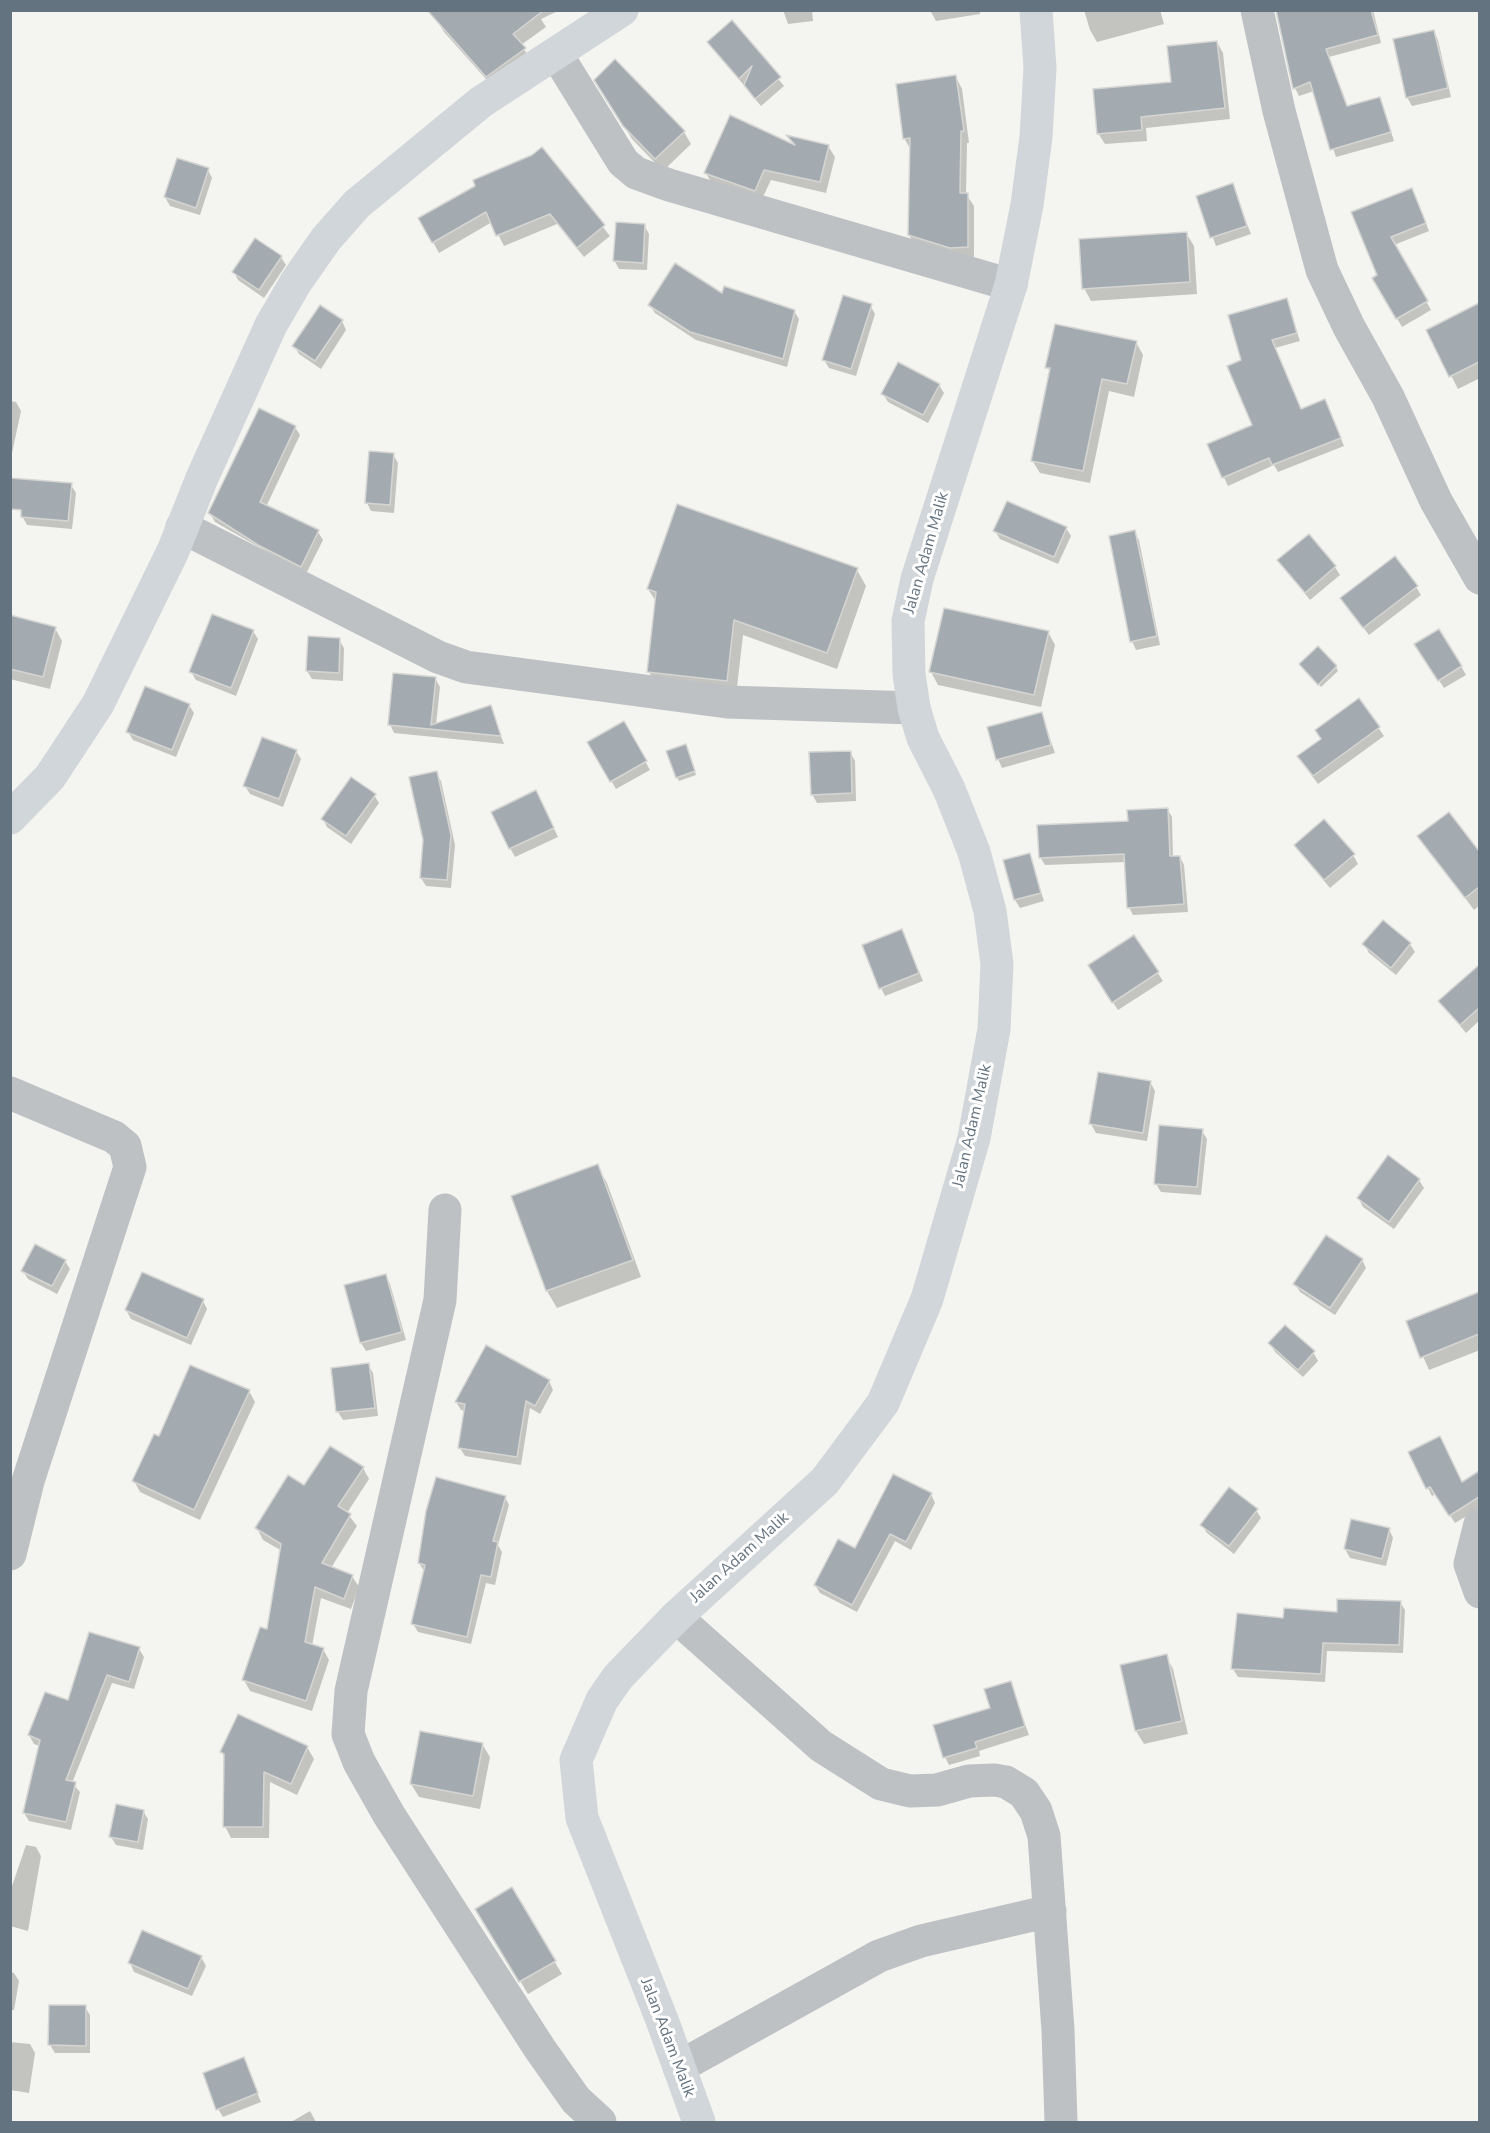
<!DOCTYPE html>
<html>
<head>
<meta charset="utf-8">
<style>
  body { margin:0 }
  #map { position:relative; width:1490px; height:2133px; overflow:hidden; background:#f4f4f0; font-family:"Nunito Sans",sans-serif }
  canvas { display:block }
  .frame { position:absolute; inset:0; border:12px solid #647380; pointer-events:none }
</style>
</head>
<body>
<div id="map">
<canvas width="1490" height="2133"></canvas>
<div class="frame"></div>
</div>
<script>
const context = document.querySelector('canvas').getContext('2d');
context.lineJoin = 'round';
function fill(path, color) { context.fillStyle = color; context.fill(path, 'evenodd'); }
const toPath = rows => new Path2D(rows.map(r => 'M' + r).join(''));
function strokePath(path, color, width, dash) { context.strokeStyle = color; context.lineWidth = width; context.lineCap = dash ? 'butt' : 'round'; context.setLineDash(dash || []); context.stroke(path); }
function label(font, color, halo, rows, align = 'center') {
  context.font = font + ' "Nunito Sans",sans-serif'; context.lineWidth = 6; context.setLineDash([]); context.textBaseline = 'middle'; context.strokeStyle = halo; context.fillStyle = color; for (const [text, x, y, turn = 0] of rows) {
    context.save(); context.translate(x, y); context.rotate((+turn || 0) * Math.PI / 180); context.textAlign = isNaN(turn) ? turn : align; if (halo) context.strokeText(text, 0, 0); context.fillText(text, 0, 0); context.restore();
  }
}
const shadow = toPath([
  [448,10,560,10,541,19,546,27,521,45,532,61,494,88,444,32,437,20],
  [783,10,812,10,813,21,788,24],
  [930,10,980,10,980,14,936,21],
  [1084,10,1160,10,1164,24,1097,42,1090,30],
  [1278,10,1373,10,1381,43,1329,57,1348,107,1380,98,1394,141,1336,157,1314,91,1299,96,1295,88],
  [732,23,784,86,761,106,709,43],
  [1434,32,1438,40,1451,97,1412,106,1407,97],
  [1217,42,1223,53,1230,119,1146,128,1147,141,1105,144,1098,133,1173,83],
  [956,77,962,89,969,143,967,143,966,194,974,206,974,259,916,247,909,235,911,150,904,138],
  [604,93,684,132,691,144,663,171,632,139],
  [789,137,828,146,835,157,826,193,771,180,761,201,712,184,706,173,795,146],
  [542,149,610,236,584,257,557,224,504,246,492,222,439,253,420,218],
  [208,170,212,178,200,215,170,206,165,197],
  [1232,185,1251,234,1216,246,1198,197],
  [1416,198,1429,231,1394,245,1431,310,1402,327,1374,278,1378,276,1353,213],
  [644,225,649,234,647,270,619,269,614,260],
  [1186,233,1194,246,1197,294,1091,301,1084,288],
  [281,257,286,265,264,298,238,280,234,272],
  [723,295,794,311,799,319,787,367,696,340,655,313,650,305],
  [1286,300,1300,341,1275,348,1302,410,1329,409,1344,446,1278,472,1274,465,1228,486,1209,445,1254,426,1243,361],
  [870,305,875,314,856,376,829,368,824,360],
  [1480,305,1480,378,1458,389,1428,330],
  [342,321,346,330,321,369,299,354,294,346],
  [1136,342,1143,355,1134,397,1109,391,1090,483,1040,473,1032,460,1051,373,1047,367],
  [939,385,944,393,928,423,888,402,883,394],
  [10,401,16,402,21,411,12,453],
  [295,427,300,435,266,507,318,532,323,540,306,574,215,522,210,513],
  [393,454,398,463,394,513,371,511,367,503],
  [71,485,76,493,72,529,27,525,22,516],
  [1066,528,1071,536,1058,564,1000,539,995,531],
  [1134,532,1139,540,1160,645,1136,650,1132,641],
  [1279,561,1335,567,1340,575,1310,600],
  [857,570,866,586,837,669,743,635,736,696,658,688,649,672,657,603,648,589],
  [1416,587,1421,595,1369,635,1342,599],
  [10,617,55,628,62,641,50,689,10,679],
  [253,631,258,639,236,696,196,680,191,672],
  [1048,632,1055,645,1041,707,938,685,931,672],
  [339,640,344,648,343,681,312,679,307,671],
  [1421,653,1461,666,1466,675,1444,688],
  [1301,665,1336,667,1338,671,1321,687],
  [435,678,440,687,436,725,490,707,504,744,394,733,390,724],
  [1359,700,1384,736,1318,784,1304,765,1322,740],
  [189,705,194,713,176,757,133,740,128,732],
  [1041,713,1055,753,1002,768,998,759],
  [624,723,650,770,616,789,589,743],
  [687,749,696,775,679,781,677,777],
  [296,751,301,759,283,807,250,794,245,786],
  [850,752,855,761,856,801,817,803,812,794],
  [436,773,441,781,455,845,451,888,426,886,421,878],
  [374,795,379,803,351,844,327,827,323,819],
  [541,801,558,837,515,857,510,848],
  [1167,809,1172,817,1173,858,1180,857,1184,865,1188,912,1133,915,1129,907,1126,862,1045,865,1040,857],
  [1449,814,1480,854,1480,905,1474,910,1419,836],
  [1295,846,1353,855,1358,864,1330,888],
  [1029,854,1044,901,1020,908,1015,900],
  [902,931,923,981,885,996,881,988],
  [1134,937,1163,981,1118,1010,1094,974],
  [1364,944,1410,944,1415,952,1396,975,1369,953],
  [1471,974,1480,983,1480,1020,1466,1033,1440,1001],
  [1150,1082,1155,1091,1147,1141,1096,1133,1091,1124],
  [1202,1131,1207,1139,1201,1195,1161,1192,1156,1184],
  [1388,1158,1419,1180,1424,1188,1394,1229,1363,1207,1359,1199],
  [597,1166,607,1183,641,1277,557,1308,547,1291],
  [1362,1260,1366,1268,1335,1315,1300,1292,1295,1284],
  [65,1261,70,1269,57,1294,28,1279,23,1271],
  [385,1275,390,1284,406,1340,366,1351,361,1343,346,1286],
  [1480,1294,1480,1350,1429,1370,1408,1322],
  [203,1301,207,1309,191,1345,131,1319,126,1310],
  [1270,1344,1313,1352,1318,1361,1303,1377,1275,1352],
  [368,1365,373,1373,378,1416,343,1420,338,1412,333,1369],
  [549,1381,553,1390,540,1414,530,1408,521,1465,465,1456,460,1448,466,1411,461,1410,456,1402],
  [249,1391,255,1402,200,1520,140,1492,134,1481,160,1438],
  [1410,1453,1462,1484,1477,1475,1480,1480,1480,1508,1455,1523,1436,1494,1432,1496],
  [363,1468,369,1479,347,1513,357,1526,331,1568,352,1576,359,1587,351,1609,321,1598,312,1646,323,1649,329,1660,312,1711,250,1691,244,1680,268,1631,282,1551,263,1540,257,1528,305,1487],
  [931,1494,935,1503,911,1550,895,1541,857,1612,820,1593,815,1585,855,1550],
  [505,1497,509,1505,498,1545,502,1552,495,1585,486,1583,471,1644,418,1632,413,1624,424,1571,419,1563],
  [1256,1510,1261,1518,1234,1554,1207,1533,1202,1525],
  [1389,1529,1393,1538,1386,1566,1350,1558,1345,1549],
  [1400,1602,1405,1610,1403,1653,1327,1651,1325,1682,1238,1677,1233,1669,1284,1619,1339,1614],
  [139,1649,144,1657,134,1689,112,1683,72,1783,80,1792,71,1830,29,1821,24,1813,40,1746,34,1744,29,1735],
  [1166,1656,1173,1669,1188,1734,1144,1744,1136,1731,1122,1666],
  [1010,1683,1029,1735,979,1751,980,1756,949,1765,945,1757,992,1709],
  [482,1744,490,1757,480,1809,419,1797,411,1784],
  [307,1747,314,1759,297,1795,270,1782,269,1838,231,1838,225,1826,226,1759,221,1752],
  [143,1811,148,1819,143,1850,116,1845,111,1837],
  [26,1845,36,1847,41,1856,28,1931,10,1926,10,1892],
  [511,1889,562,1974,528,1994,477,1909],
  [201,1957,206,1966,192,1996,134,1972,130,1963],
  [10,1972,14,1973,19,1981,14,2010,10,2010],
  [85,2007,90,2015,90,2053,55,2053,50,2045],
  [10,2042,30,2044,35,2053,29,2093,10,2090],
  [243,2059,261,2102,223,2117,218,2109],
  [310,2111,316,2122,291,2122]
]);
const building = toPath([
  [427,10,544,10,513,34,526,48,486,77,427,10],
  [1276,10,1371,10,1378,35,1326,49,1347,106,1380,97,1391,132,1330,150,1310,82,1293,89,1276,10],
  [732,20,781,77,755,99,744,85,752,66,739,79,707,42,732,20],
  [1434,30,1448,88,1406,98,1393,39,1434,30],
  [1217,41,1225,108,1141,117,1142,130,1097,134,1093,89,1171,82,1167,46,1217,41],
  [615,59,685,131,655,159,623,126,594,80,615,59],
  [956,75,964,131,961,131,960,193,968,193,968,247,950,248,908,235,910,138,903,139,896,84,956,75],
  [730,115,795,145,786,135,829,145,820,182,764,170,755,191,704,173,730,115],
  [542,147,605,225,577,248,550,214,496,236,486,212,432,243,418,218,475,186,473,180,532,155,542,147],
  [177,158,209,168,196,208,164,197,177,158],
  [1233,183,1247,226,1210,238,1196,196,1233,183],
  [1412,188,1426,223,1391,237,1428,301,1396,319,1372,278,1377,275,1351,212,1412,188],
  [616,222,645,224,643,263,613,261,616,222],
  [1187,232,1190,282,1082,289,1079,239,1187,232],
  [255,238,282,256,259,290,232,272,255,238],
  [675,263,722,293,724,286,795,310,783,359,690,332,648,305,675,263],
  [843,295,872,304,851,369,822,360,843,295],
  [1287,298,1297,333,1272,340,1301,409,1325,399,1341,438,1272,465,1269,458,1222,478,1207,444,1252,425,1227,366,1241,360,1228,315,1287,298],
  [1479,303,1479,362,1449,377,1426,330,1479,303],
  [320,305,343,320,315,361,292,346,320,305],
  [1055,324,1137,341,1127,384,1102,379,1083,471,1031,461,1050,368,1045,368,1055,324],
  [898,362,940,384,923,415,881,394,898,362],
  [259,408,296,426,260,502,319,530,301,567,258,545,208,513,259,408],
  [369,451,394,453,390,505,365,503,369,451],
  [10,478,72,483,68,521,21,517,21,510,10,509,10,478],
  [1007,501,1067,527,1054,557,993,531,1007,501],
  [677,504,858,568,827,653,734,620,727,681,647,672,656,592,647,589,677,504],
  [1135,530,1157,636,1130,642,1109,536,1135,530],
  [1309,534,1336,566,1305,593,1277,560,1309,534],
  [1395,556,1418,586,1363,628,1340,598,1395,556],
  [944,608,1049,631,1034,695,929,672,944,608],
  [212,614,254,630,231,688,189,672,212,614],
  [10,615,56,627,43,677,10,669,10,615],
  [1439,629,1462,666,1438,681,1414,644,1439,629],
  [308,636,340,638,339,673,306,671,308,636],
  [1318,646,1337,666,1318,685,1299,664,1318,646],
  [393,673,436,677,431,725,491,705,501,736,388,725,393,673],
  [145,686,190,704,172,750,126,732,145,686],
  [1359,698,1380,727,1313,776,1297,756,1321,739,1315,730,1359,698],
  [1042,712,1051,745,996,760,987,727,1042,712],
  [624,721,647,761,610,782,587,742,624,721],
  [262,737,297,750,279,799,243,786,262,737],
  [686,744,695,771,676,778,666,751,686,744],
  [851,751,852,793,811,795,809,752,851,751],
  [437,771,451,835,447,880,420,878,423,840,409,777,437,771],
  [351,777,376,794,346,836,321,819,351,777],
  [536,790,554,828,509,849,491,812,536,790],
  [1168,808,1170,856,1180,856,1184,904,1127,908,1124,854,1039,858,1037,825,1128,821,1127,810,1168,808],
  [1449,812,1479,851,1479,887,1465,898,1417,836,1449,812],
  [1324,819,1355,854,1324,880,1294,845,1324,819],
  [1030,853,1041,893,1014,900,1003,860,1030,853],
  [1383,920,1411,943,1391,968,1362,944,1383,920],
  [902,929,919,973,879,989,862,945,902,929],
  [1134,935,1159,972,1112,1003,1088,965,1134,935],
  [1479,965,1479,1008,1460,1025,1438,1001,1479,965],
  [1098,1072,1151,1081,1143,1133,1089,1124,1098,1072],
  [1159,1125,1203,1129,1197,1187,1154,1184,1159,1125],
  [1388,1155,1420,1179,1389,1222,1357,1198,1388,1155],
  [598,1164,633,1260,546,1291,511,1196,598,1164],
  [1326,1235,1363,1259,1330,1308,1293,1284,1326,1235],
  [35,1244,66,1260,52,1286,21,1271,35,1244],
  [142,1272,204,1299,187,1338,125,1310,142,1272],
  [386,1274,402,1332,360,1343,344,1285,386,1274],
  [1479,1292,1479,1334,1420,1358,1406,1321,1479,1292],
  [1285,1325,1315,1351,1298,1370,1268,1343,1285,1325],
  [486,1345,550,1380,535,1406,526,1401,517,1457,458,1448,465,1404,455,1402,486,1345],
  [369,1363,375,1408,336,1412,331,1368,369,1363],
  [190,1365,250,1390,194,1510,132,1481,154,1434,159,1436,190,1365],
  [1440,1436,1462,1482,1479,1471,1479,1497,1449,1516,1430,1487,1426,1489,1408,1452,1440,1436],
  [330,1446,364,1467,338,1506,351,1514,322,1563,353,1575,344,1599,315,1587,305,1642,324,1648,306,1701,242,1680,260,1627,267,1629,281,1544,255,1528,288,1475,304,1485,330,1446],
  [893,1474,932,1493,906,1542,890,1534,852,1605,814,1585,838,1539,855,1548,893,1474],
  [436,1477,506,1496,493,1541,498,1542,491,1577,481,1575,467,1637,411,1624,425,1565,418,1563,426,1511,436,1477],
  [1229,1487,1258,1509,1229,1546,1200,1525,1229,1487],
  [1351,1519,1390,1528,1382,1559,1344,1549,1351,1519],
  [1337,1599,1401,1601,1399,1645,1323,1643,1321,1674,1231,1669,1237,1613,1283,1618,1284,1608,1337,1612,1337,1599],
  [89,1632,140,1647,129,1682,107,1675,66,1780,76,1782,66,1822,23,1813,40,1740,28,1735,45,1692,68,1700,89,1632],
  [1167,1654,1182,1721,1135,1731,1120,1665,1167,1654],
  [1011,1681,1025,1726,975,1742,977,1748,943,1758,933,1725,990,1708,984,1689,1011,1681],
  [238,1714,308,1746,291,1784,264,1772,263,1827,223,1827,224,1754,220,1752,238,1714],
  [420,1731,483,1743,473,1796,410,1784,420,1731],
  [116,1804,144,1810,138,1842,109,1837,116,1804],
  [512,1887,556,1961,519,1982,475,1909,512,1887],
  [142,1930,202,1956,188,1989,128,1963,142,1930],
  [49,2005,86,2005,86,2046,48,2045,49,2005],
  [244,2057,258,2093,216,2110,203,2073,244,2057]
]);
const minor = toPath([
  [1257,10,1279,111,1322,270,1349,327,1388,397,1436,501,1480,578],
  [557,55,623,162,636,173,669,185,1011,285],
  [182,527,438,657,466,667,727,702,914,708],
  [10,1093,114,1137,125,1146,130,1167,28,1481,10,1554],
  [445,1210,440,1300,351,1691,348,1734,359,1762,389,1815,540,2049,576,2100,600,2122],
  [1480,1524,1470,1564,1480,1592],
  [676,1617,821,1746,881,1784,910,1791,937,1790,969,1781,994,1780,1006,1782,1024,1793,1036,1811,1044,1836,1058,2030,1061,2122],
  [679,2067,879,1956,921,1941,1050,1911]
]);
const major = toPath([
  [10,818,50,777,98,704,173,551,202,478,271,325,296,282,326,239,357,204,481,102,622,10]
]);
const highway = toPath([
  [699,2122,662,2020,582,1818,576,1760,602,1700,618,1677,676,1617,825,1481,883,1403,927,1299,974,1138,994,1029,997,964,990,911,974,852,949,789,923,738,914,708,909,674,908,621,917,579,1011,285,1027,205,1036,137,1040,68,1036,10]
]);
const streetNames = [
  ["Jalan Adam Malik",927,553,-74],
  ["Jalan Adam Malik",973,1126,-77],
  ["Jalan Adam Malik",740,1558,-42],
  ["Jalan Adam Malik",667,2038,69]
];
fill(shadow, '#0003');
fill(building, '#a3abb1');
strokePath(building, '#d5d5d3', 1.5);
strokePath(minor, '#bdc1c4', 33);
strokePath(major, '#d1d6da', 33);
strokePath(highway, '#d1d6da', 33);
label('16px', '#647380', '#fff', streetNames);
</script>
</body>
</html>
